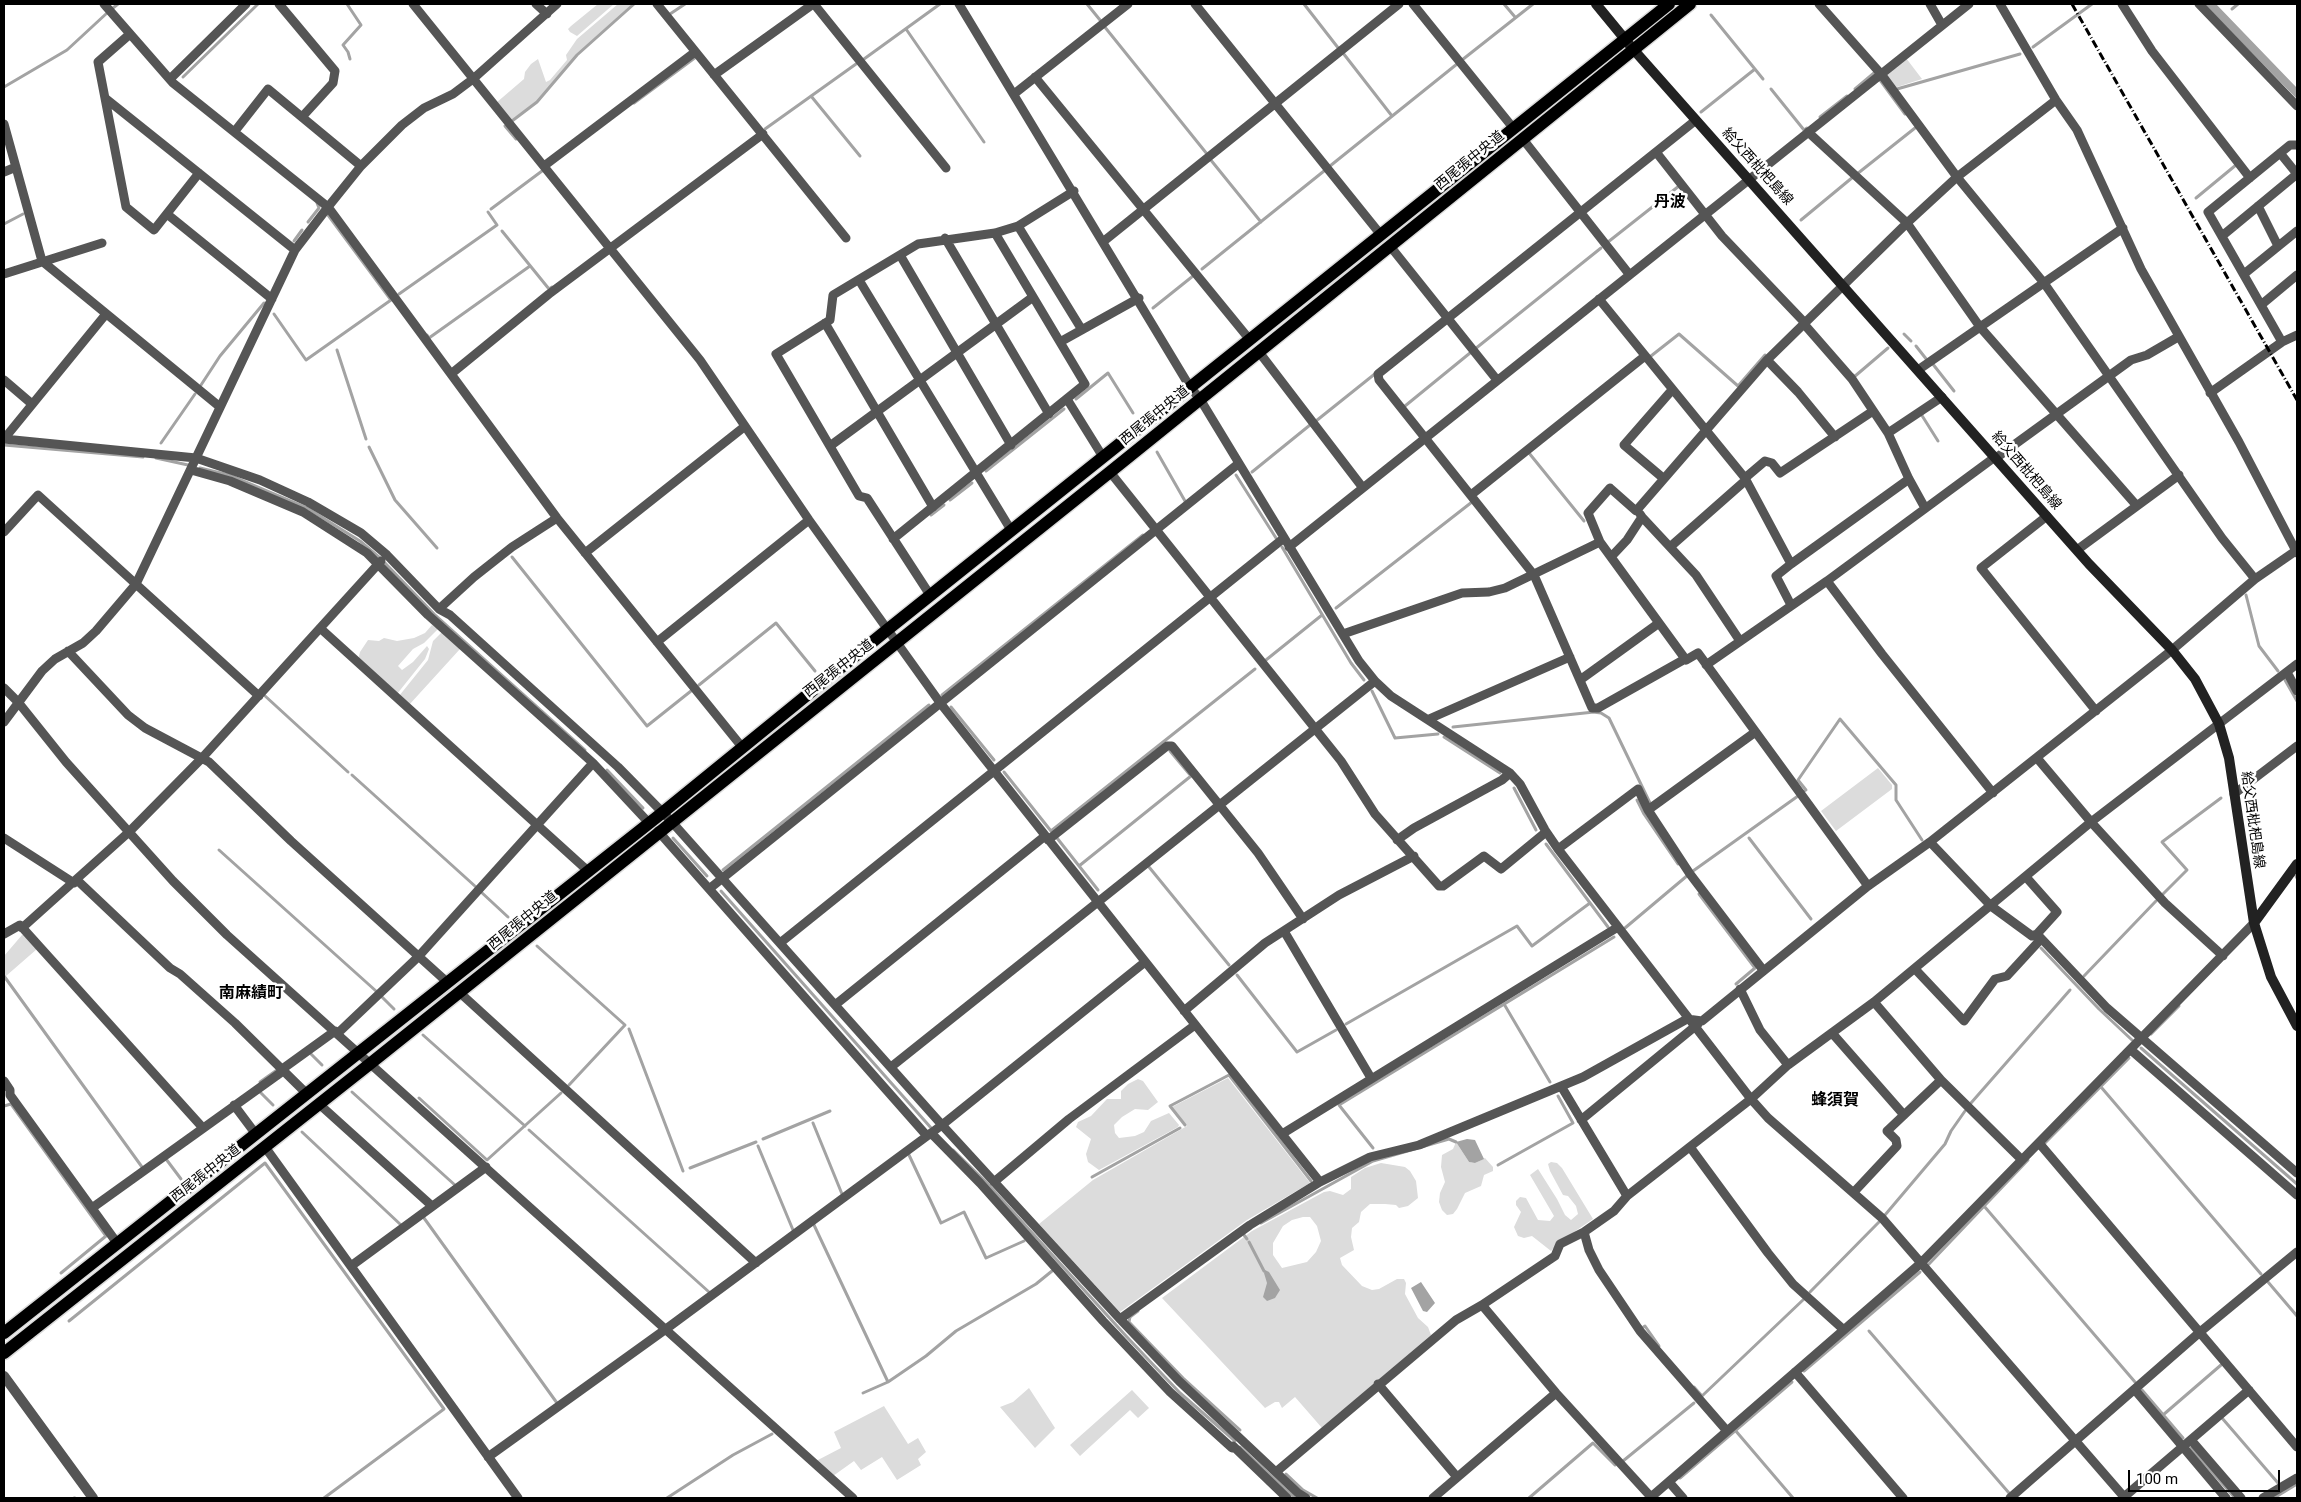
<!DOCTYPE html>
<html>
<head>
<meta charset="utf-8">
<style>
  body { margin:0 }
  #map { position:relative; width:2301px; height:1502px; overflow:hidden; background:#fff; font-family:Roboto,sans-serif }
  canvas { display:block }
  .frame { position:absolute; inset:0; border:5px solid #000; pointer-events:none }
  .scale { position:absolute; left:2128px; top:1470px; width:152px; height:22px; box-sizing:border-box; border:2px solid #000; border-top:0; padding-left:6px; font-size:15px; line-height:18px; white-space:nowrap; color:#000; -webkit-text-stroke:4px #fff; paint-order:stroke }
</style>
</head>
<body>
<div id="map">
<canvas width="2301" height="1502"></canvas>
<div class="frame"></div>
<div class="scale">100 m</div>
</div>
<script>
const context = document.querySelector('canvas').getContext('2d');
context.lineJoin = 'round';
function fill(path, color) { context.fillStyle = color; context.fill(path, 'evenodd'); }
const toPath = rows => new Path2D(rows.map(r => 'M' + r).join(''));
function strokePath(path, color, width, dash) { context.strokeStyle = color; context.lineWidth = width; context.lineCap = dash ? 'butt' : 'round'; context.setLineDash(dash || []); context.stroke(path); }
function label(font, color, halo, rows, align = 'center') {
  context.font = font + ' Roboto,"Noto Sans JP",sans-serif'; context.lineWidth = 5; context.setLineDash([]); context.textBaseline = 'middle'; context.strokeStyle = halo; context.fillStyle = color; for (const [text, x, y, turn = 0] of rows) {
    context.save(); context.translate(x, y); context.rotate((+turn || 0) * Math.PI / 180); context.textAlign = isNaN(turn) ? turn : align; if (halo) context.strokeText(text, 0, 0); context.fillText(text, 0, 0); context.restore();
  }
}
const green = toPath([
  [598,4,614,4,577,36,570,32,568,29,571,26],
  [618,4,633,4,576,55,537,102,510,121,496,103,524,79,525,72,531,64,538,59,546,82,550,80,567,60,566,55,577,39],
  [1906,58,1922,79,1894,88,1885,75],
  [432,625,438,629,424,643,413,649,398,666,402,670,413,662,427,646,429,649,425,659,397,694,358,660,360,652,368,640,379,641,384,638,397,641,414,638,425,633],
  [442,632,460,649,409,705,399,696,428,660,433,641],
  [1878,768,1892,785,1892,789,1836,831,1821,811],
  [22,935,24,935,37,949,6,976,4,973,4,956],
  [1228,1078,1310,1183,1247,1220,1120,1312,1039,1224,1093,1180,1187,1126,1172,1107],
  [1138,1079,1143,1081,1158,1102,1148,1110,1135,1109,1122,1117,1114,1125,1115,1133,1119,1138,1135,1136,1144,1132,1151,1121,1169,1113,1179,1125,1178,1127,1099,1170,1088,1162,1086,1154,1091,1139,1076,1127,1078,1122,1091,1116,1107,1099,1121,1099,1121,1091,1128,1084],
  [1456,1142,1469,1162,1475,1163,1485,1158,1493,1167,1493,1171,1484,1175,1481,1186,1465,1193,1457,1209,1453,1214,1447,1215,1442,1210,1439,1202,1440,1193,1445,1182,1441,1167,1442,1155,1453,1149],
  [1551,1162,1557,1163,1562,1168,1593,1219,1558,1243,1551,1251,1532,1236,1524,1238,1518,1236,1514,1227,1521,1212,1516,1205,1516,1201,1520,1197,1526,1198,1538,1220,1550,1221,1554,1216,1530,1175,1538,1169,1557,1199,1565,1215,1571,1220,1578,1214,1576,1206,1568,1196,1563,1195,1550,1171,1548,1164],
  [1381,1163,1405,1167,1410,1171,1416,1181,1418,1198,1408,1206,1399,1208,1396,1205,1385,1204,1370,1204,1361,1212,1359,1222,1352,1228,1351,1237,1354,1250,1340,1258,1342,1265,1362,1286,1372,1290,1379,1289,1397,1279,1404,1279,1406,1283,1405,1294,1418,1318,1428,1327,1431,1335,1322,1428,1295,1397,1282,1408,1279,1402,1275,1402,1265,1408,1162,1298,1252,1231,1324,1192,1330,1191,1343,1195,1351,1189,1351,1177,1365,1168],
  [1303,1217,1310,1217,1317,1226,1321,1241,1316,1252,1307,1262,1282,1268,1273,1255,1273,1243,1283,1226,1292,1220],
  [1029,1388,1055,1428,1035,1448,1000,1407,1013,1402],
  [1132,1390,1149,1408,1138,1418,1130,1410,1080,1456,1070,1445],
  [884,1406,908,1444,918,1438,926,1452,918,1459,921,1465,897,1480,882,1457,861,1470,854,1461,833,1476,816,1461,841,1448,834,1432]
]);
const water = toPath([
  [2204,4,2216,4,2297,88,2297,99],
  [1467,1139,1475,1140,1484,1159,1475,1163,1469,1162,1456,1142],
  [1265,1270,1269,1272,1280,1290,1275,1298,1267,1301,1263,1297,1267,1283,1264,1273],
  [1421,1282,1435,1303,1427,1312,1423,1311,1411,1288]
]);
const stream = toPath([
  [347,4,361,25,343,45,348,52,350,59],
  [1087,4,1100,20],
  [1304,4,1339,49],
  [1504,4,1515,17],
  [113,8,118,4],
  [2232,9,2238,4],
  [670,14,685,4],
  [1711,15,1763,79],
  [1104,26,1207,154],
  [906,29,984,142],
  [2033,47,2092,4],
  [1343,53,1392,116],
  [864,59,940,4],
  [1462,60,1533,4],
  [183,77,258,4],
  [1880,80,1905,114],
  [4,87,67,50,107,13],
  [1771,89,1804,130,1807,128],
  [1855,89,1874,73],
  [1897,89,2020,54],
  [811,96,860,156],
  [634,103,696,57],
  [1701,112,1755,69],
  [1820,117,1847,96],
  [512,121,537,102,577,55,634,4],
  [505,126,516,139],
  [765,129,856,64],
  [1210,159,1261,222],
  [1330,166,1457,64],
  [1857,174,1915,128],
  [2196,198,2236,165],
  [491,209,542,171],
  [1801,220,1853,177],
  [308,222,319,208,317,203],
  [4,224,23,214],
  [502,231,549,289,552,287],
  [294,241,302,230],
  [1608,242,1679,186],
  [1202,269,1324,171],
  [399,294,497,225,488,212],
  [1153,308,1193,276],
  [274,314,306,360,391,300,328,215],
  [1904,334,1911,341],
  [427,335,429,338,530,266],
  [1916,346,1927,360],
  [1475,349,1601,248],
  [337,350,366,439],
  [1651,356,1679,334,1738,386,1765,355],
  [1932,363,1954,391],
  [1853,375,1854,377,1888,348],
  [201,385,220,356,264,303],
  [1076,399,1108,373,1133,413],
  [1405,406,1470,353],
  [1923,413,1921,414,1938,441],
  [1316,421,1376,373],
  [161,443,195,394],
  [4,445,143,457],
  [369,447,395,500,437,548],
  [1157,452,1185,501],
  [1529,453,1584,521],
  [156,458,188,465],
  [200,468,229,475,307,508,360,541,380,558],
  [986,471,1064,409],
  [1252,472,1310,425],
  [1236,475,1276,538],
  [950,500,972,483],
  [931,515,944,505],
  [1282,547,1351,663,1364,680],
  [512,557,647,726,691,691],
  [385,563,434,614,585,750],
  [2246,595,2259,646,2278,671],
  [1336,608,1472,502],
  [1266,660,1322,615],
  [2285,680,2297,701],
  [699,685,776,623,815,671],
  [1372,691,1395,738,1438,734],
  [264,695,348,772],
  [942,695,1143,535],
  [951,707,994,760],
  [1593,712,1601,713,1609,718,1650,803],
  [1453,727,1594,712],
  [1444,737,1500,773],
  [607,770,643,808],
  [1004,772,1051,831,1255,669],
  [352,775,476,887],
  [1514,788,1536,830],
  [1804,791,1806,790,1798,780,1840,719,1896,785,1896,800,1922,840],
  [1637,800,1644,814,1678,864],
  [673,838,707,876],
  [1057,838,1098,890],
  [1749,838,1811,919],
  [1546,844,1608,927],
  [219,850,376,991],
  [1079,866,1191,776,1170,751],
  [1149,867,1229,965],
  [723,870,929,705],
  [1693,871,1798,796],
  [2296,876,2297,878],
  [480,891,508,917],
  [721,891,932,1129],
  [1699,894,1755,968,1736,984],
  [2163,894,2187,870,2162,842,2221,798],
  [1625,928,1688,875],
  [537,946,625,1025,569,1085],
  [2041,948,2099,1009,2132,1040],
  [1237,975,1297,1052,1336,1030],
  [4,976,142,1167],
  [2084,976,2156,901],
  [381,996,394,1009],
  [1504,1004,1550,1082],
  [1346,1024,1517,926,1532,946,1590,903],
  [629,1029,683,1171],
  [2151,1034,2179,1006],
  [423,1035,525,1126],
  [2141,1048,2297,1184],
  [311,1054,322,1065],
  [260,1082,277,1070],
  [2101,1087,2261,1274],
  [259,1091,273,1105],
  [352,1092,456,1186],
  [419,1098,487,1160,561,1093],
  [1971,1103,2070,990],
  [4,1106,11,1104,106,1236,61,1273],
  [813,1123,842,1194],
  [1185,1125,1170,1106,1229,1075,1311,1181],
  [529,1130,709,1292],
  [302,1132,401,1225],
  [763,1139,830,1111],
  [2045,1143,2129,1058],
  [758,1146,793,1230],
  [1373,1148,1339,1105,1614,937],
  [953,1150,985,1181,1126,1336,1180,1393,1235,1441],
  [909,1155,941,1223,964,1212,986,1258,1024,1241],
  [166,1159,181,1179],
  [1498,1165,1573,1123,1558,1096],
  [690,1168,756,1142],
  [1092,1177,1180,1128],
  [1984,1206,2135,1382],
  [1885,1215,1945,1144,1951,1131,1965,1111],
  [424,1218,557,1403],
  [1261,1223,1373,1161,1449,1139,1456,1142],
  [814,1225,888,1382],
  [1244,1235,1247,1239],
  [1249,1242,1264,1271],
  [1929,1264,2028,1160],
  [2268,1282,2297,1316],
  [1810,1292,1879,1222],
  [1138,1311,1130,1317,1129,1322,1183,1378,1240,1430],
  [69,1321,265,1163,444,1409,324,1498],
  [1640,1326,1642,1328,1645,1326,1659,1346],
  [1869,1331,2009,1493],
  [1804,1371,1920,1272],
  [1694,1387,1702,1396,1804,1299],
  [2142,1390,2183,1438],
  [863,1393,888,1382,926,1356,956,1331,1036,1284,1052,1271],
  [2163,1415,2221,1365],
  [2222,1418,2278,1483],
  [1735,1430,1793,1498],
  [1240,1447,1295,1498],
  [2191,1448,2235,1498],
  [1623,1461,1694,1403],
  [1286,1474,1303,1490,1317,1498],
  [1680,1478,1792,1382],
  [74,1498,75,1498],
  [667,1498,733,1455,772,1434],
  [1529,1498,1593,1443,1615,1465],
  [2274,1498,2297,1484]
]);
const minor = toPath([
  [104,4,173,83,328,207,557,518,742,747],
  [279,4,335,71,333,83,302,117],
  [413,4,700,360,809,520,941,704,1320,1182],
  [536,4,547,14],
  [657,4,846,238],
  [814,4,946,168],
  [959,4,1190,387,1200,399,1359,661,1375,681,1391,696,1510,773,1520,784,1545,830,1558,849,1751,1099,1768,1118,1882,1218,2125,1498],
  [1195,4,1381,235],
  [1413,4,1514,129],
  [1819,4,1881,74,1957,177,2044,283,2222,538,2255,579],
  [1930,4,1942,25],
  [2000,4,2056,100,2077,130,2141,269,2239,442,2297,553],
  [2122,4,2152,51,2250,178],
  [2199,4,2297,106],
  [130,34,98,62,126,207,154,230,199,173],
  [714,75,813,4],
  [1035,77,1250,340],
  [170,79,246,4],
  [1014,94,1128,4],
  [105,98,295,250],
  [4,124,42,261,220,407],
  [235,131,268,89,361,166],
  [1808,132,1907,223,1980,327,2137,506],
  [1522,138,1629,274],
  [2297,145,2290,145,2208,212,2282,342,2297,335],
  [1656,152,1722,236,1805,323],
  [2280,153,2297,174],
  [544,166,695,52],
  [4,172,16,167],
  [2258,206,2278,246],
  [167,214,272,299],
  [1018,226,1082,330],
  [2222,236,2297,174],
  [945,238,1049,414],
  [1104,241,1399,4],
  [1390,246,1497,380],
  [900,255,1011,445],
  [4,274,102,243],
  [2244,274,2297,231],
  [859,280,1011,530],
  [1599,299,1745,478,1791,564,1776,576,1791,605],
  [2261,305,2297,275],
  [825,323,933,507],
  [1804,324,1852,379,1888,433,1909,479,1925,508],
  [1060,342,1139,298],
  [1259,352,1363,488],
  [1767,360,1798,392,1835,437],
  [1918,370,2123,228],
  [451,374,549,294,763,134],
  [4,380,32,404],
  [2210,393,2282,342],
  [1067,399,1103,457],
  [1888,433,1942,397],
  [4,439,196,458,260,480,308,502,361,533,387,555,439,609,450,615,618,767,671,821,942,1125,1120,1319,1179,1381,1298,1493,1306,1498],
  [4,439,106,314],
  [830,446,1033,297],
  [1996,458,2131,360,2147,355,2178,337],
  [191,470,230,481,303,512,367,553,428,615,593,763,649,823],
  [1110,472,1341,761,1375,814,1439,886,1443,886,1484,856,1501,869,1546,832],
  [1663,478,1624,445,1672,390],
  [1745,478,1765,461,1772,463,1780,473,1873,411],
  [1471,495,1645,356],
  [2047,516,1981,568,2096,711],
  [1642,517,1696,575,1740,641],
  [4,532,38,495,259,696],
  [893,539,1085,384,995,233],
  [1289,547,1969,4],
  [1670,547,1746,480],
  [2077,550,2179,475],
  [585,553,744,427],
  [1611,557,1627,540,1642,517,1640,514],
  [1791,564,1909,479],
  [1827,581,1882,654,1993,793],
  [930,595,867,498,859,496,776,354,830,320,833,295,918,244,995,233,1018,226,1074,191],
  [439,609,474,577,512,547,557,518],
  [320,628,588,871],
  [1343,634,1462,593,1489,592,1505,588,1600,542],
  [657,642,809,520],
  [68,651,128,715,145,728,209,762,291,841,447,982],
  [1685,659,1598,708,1592,708,1534,575,1379,380,1378,374,1696,120],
  [1706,665,1827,581,1995,457],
  [2287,672,2297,691],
  [1580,680,1659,623],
  [4,688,18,702,66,762,173,881,227,935,853,1498],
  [1429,719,1570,657],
  [4,722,42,671,55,659,83,643,96,631,136,584,295,250,328,207,361,166,402,125,424,108,453,94,473,79,557,4],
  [2037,758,2091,822,2165,903,2223,956],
  [2234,794,2297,746],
  [1648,810,1754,733],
  [658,831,927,1136],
  [4,838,74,883],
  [1048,840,1167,746,1172,746,1258,853,1303,919],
  [1397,840,1414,828,1502,780,1510,773],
  [1930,842,1991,906,2032,936,2037,934],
  [1558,849,1638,789,1648,810,1690,874,1763,970],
  [2026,877,2057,912,2037,934,2107,1008,2297,1173],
  [77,880,170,968,180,974,235,1023,306,1093],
  [1868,886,1698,653,1686,660,1600,542,1588,513,1610,488,1636,511,1767,360,1907,223,1957,177,2056,100],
  [709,889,1238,464],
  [22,928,129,832,202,758,381,561],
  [1284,931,1371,1078],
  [4,934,20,925,203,1128],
  [780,943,1284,538],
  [1915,969,1964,1021,1995,979,2007,976,2041,939],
  [1740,989,1760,1030,1788,1065],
  [459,992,756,1263],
  [1874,1002,1941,1080,2022,1160],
  [835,1005,1045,836],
  [1184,1011,1265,943,1339,895,1414,856],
  [338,1033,418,957,593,763],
  [1832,1033,1904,1115],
  [2131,1050,2297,1195],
  [891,1067,1375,681],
  [281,1070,335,1031],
  [4,1081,10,1090,10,1095,117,1243],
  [1561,1086,1627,1196],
  [319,1104,432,1206],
  [234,1105,255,1133],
  [1581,1120,1698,1024],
  [931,1133,980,1183,1103,1321,1170,1392,1232,1448],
  [1282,1134,1618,927],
  [2039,1143,2297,1447],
  [265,1147,518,1498],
  [1690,1147,1768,1253,1793,1284,1844,1330],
  [994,1182,1069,1119,1195,1025],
  [1854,1192,1897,1146,1896,1140,1887,1131,1941,1080],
  [92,1208,283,1071],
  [351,1266,486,1167],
  [1482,1305,1555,1256,1560,1244,1584,1232],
  [1120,1319,1250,1225,1320,1182,1370,1157,1419,1145,1583,1077,1687,1019,1702,1021,1868,886,1930,842,2172,650,2255,579,2297,550],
  [1795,1372,1903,1498],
  [1378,1384,1457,1477],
  [2135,1390,2226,1498],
  [1727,1431,1640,1331,1599,1270,1589,1250,1584,1232,1614,1211,1627,1196,1751,1099,1788,1065,1874,1002,2091,822,2297,664],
  [2191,1440,2241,1498],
  [1233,1446,1287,1498],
  [488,1457,666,1329,942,1125,1145,962],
  [1276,1472,1456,1320,1482,1305,1556,1393,1651,1497],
  [1669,1482,1683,1498],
  [2124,1497,2249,1390],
  [1433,1498,1556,1393],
  [1650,1498,1921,1263,2254,923],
  [2010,1498,2200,1332,2297,1252],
  [2263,1498,2297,1478]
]);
const tertiary = toPath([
  [4,1376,93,1498]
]);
const secondary = toPath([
  [1596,4,1633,49,2089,564,2172,650,2195,679,2219,724,2229,758,2254,923,2271,977,2297,1026],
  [2254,923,2297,864]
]);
const primary = toPath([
  [4,1333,662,813,887,630,1669,4],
  [4,1353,371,1063,1110,472,1690,4]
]);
const rail = toPath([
  [2072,4,2297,400]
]);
const streetNames = [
  ["西尾張中央道",1470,161,-39],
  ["給父西枇杷島線",1757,167,48],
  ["西尾張中央道",1155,416,-39],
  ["給父西枇杷島線",2026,471,49],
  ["西尾張中央道",839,669,-38],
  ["給父西枇杷島線",2252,820,82],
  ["西尾張中央道",523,921,-39],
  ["西尾張中央道",206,1174,-38]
];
const quarterNames = [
  ["丹波",1670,203],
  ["南麻績町",251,994],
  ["蜂須賀",1835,1101]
];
fill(green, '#dcdcdc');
fill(water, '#a3a3a3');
strokePath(stream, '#a3a3a3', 3);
strokePath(primary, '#dbdbdb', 15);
strokePath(minor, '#555', 9);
strokePath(tertiary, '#555', 10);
strokePath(secondary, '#222', 10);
strokePath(primary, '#000', 12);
strokePath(rail, '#000', 3, [8, 2.5, 1, 2.5]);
label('14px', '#000', '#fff', streetNames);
label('bold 16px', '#000', '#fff', quarterNames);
</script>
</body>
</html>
